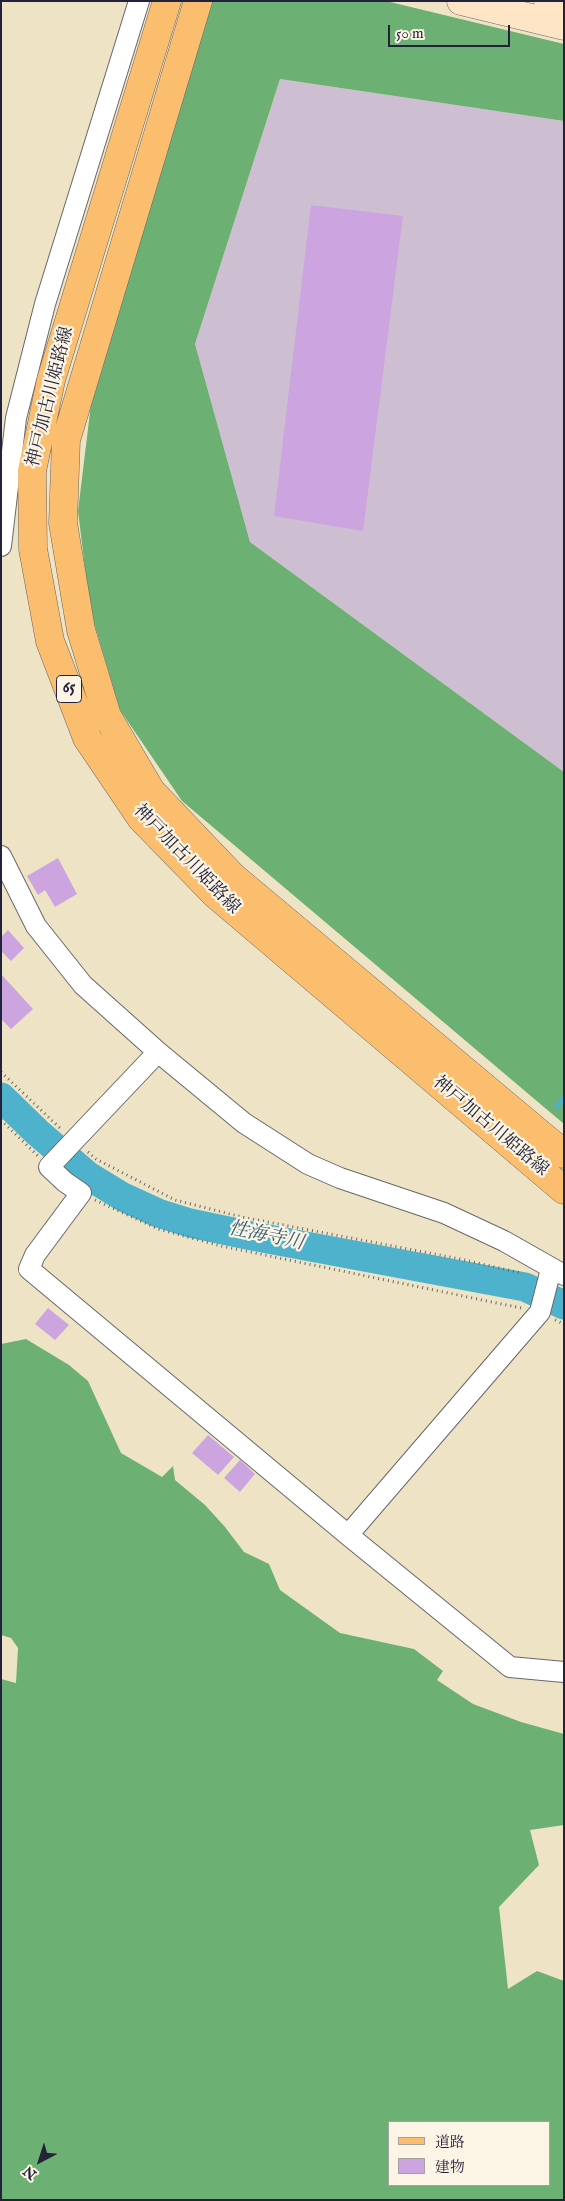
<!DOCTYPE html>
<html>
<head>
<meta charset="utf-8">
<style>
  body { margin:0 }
  #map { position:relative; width:565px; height:2201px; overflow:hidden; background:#eee4c5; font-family:"IM FELL English","Noto Serif JP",serif }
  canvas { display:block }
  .frame { position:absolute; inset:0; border:2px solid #22223b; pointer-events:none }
  .legend { position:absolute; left:388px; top:2121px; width:162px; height:65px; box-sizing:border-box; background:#fcf5e5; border:1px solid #a5a1a1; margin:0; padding:6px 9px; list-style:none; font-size:15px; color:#22223b }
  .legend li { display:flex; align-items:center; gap:10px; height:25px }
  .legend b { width:25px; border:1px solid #a5a1a1 }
  .north { position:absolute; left:15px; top:2136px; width:50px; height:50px; -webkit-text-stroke:4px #fcf5e5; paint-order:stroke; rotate:220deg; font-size:14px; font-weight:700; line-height:20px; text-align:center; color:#22223b }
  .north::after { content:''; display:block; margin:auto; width:18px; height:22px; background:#22223b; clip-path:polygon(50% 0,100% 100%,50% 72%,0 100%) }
  .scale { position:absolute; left:388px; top:25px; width:122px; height:22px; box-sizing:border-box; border:2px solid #22223b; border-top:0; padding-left:6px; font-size:15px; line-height:18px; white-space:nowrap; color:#22223b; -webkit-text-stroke:4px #fcf5e5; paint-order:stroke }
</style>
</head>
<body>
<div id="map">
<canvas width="565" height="2201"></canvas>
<div class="frame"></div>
<ul class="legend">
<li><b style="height:6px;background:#fabe6e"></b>道路</li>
<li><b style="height:14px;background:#cca5e0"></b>建物</li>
</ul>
<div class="north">N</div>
<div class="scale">50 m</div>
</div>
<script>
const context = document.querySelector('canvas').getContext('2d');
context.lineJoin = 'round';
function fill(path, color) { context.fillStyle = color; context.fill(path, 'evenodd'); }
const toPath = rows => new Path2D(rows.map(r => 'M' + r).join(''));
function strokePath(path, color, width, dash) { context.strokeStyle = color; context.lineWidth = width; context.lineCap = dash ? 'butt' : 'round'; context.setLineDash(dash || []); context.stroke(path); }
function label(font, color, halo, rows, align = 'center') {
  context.font = font + ' "IM FELL English","Noto Serif JP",serif'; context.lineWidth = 4.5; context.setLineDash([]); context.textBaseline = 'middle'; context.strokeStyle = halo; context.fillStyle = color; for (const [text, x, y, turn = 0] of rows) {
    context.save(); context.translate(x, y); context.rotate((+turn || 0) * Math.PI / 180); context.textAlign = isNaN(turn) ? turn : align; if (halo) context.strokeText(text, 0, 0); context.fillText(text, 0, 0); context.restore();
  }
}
const industrial = toPath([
  [280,79,564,121,564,772,250,542,195,344]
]);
const forest = toPath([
  [211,1,386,1,564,44,564,121,280,79,195,344,250,542,564,772,564,1124,182,801,120,710,90,609,78,511,91,404],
  [26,1339,69,1365,88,1381,121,1453,162,1477,173,1466,175,1480,205,1505,225,1527,244,1552,269,1564,280,1590,340,1633,414,1649,443,1671,437,1680,473,1704,521,1722,564,1734,564,1825,530,1830,539,1865,499,1907,508,1989,537,1971,564,1981,564,2200,1,2200,1,1679,16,1683,18,1648,11,1638,1,1635,1,1344],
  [389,2122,549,2122,549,2185,389,2185]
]);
const stream = toPath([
  [557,1106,564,1098]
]);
const river = toPath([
  [1,1097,37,1132,87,1175,123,1197,158,1213,190,1223,252,1236,525,1287,564,1305]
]);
const building = toPath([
  [311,205,403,216,363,531,274,516],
  [58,858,77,894,55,907,45,890,38,895,27,876],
  [8,930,24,948,11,961,1,951,1,937],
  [1,974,33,1009,11,1029,1,1019],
  [48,1308,69,1325,55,1340,35,1324],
  [208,1435,234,1457,218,1475,192,1453],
  [240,1460,255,1474,240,1492,224,1478]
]);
const path = toPath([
  [1,1072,62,1130],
  [1,1120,38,1156],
  [88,1152,96,1159,175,1200,242,1217,460,1259,521,1273],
  [95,1200,158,1229,221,1246,521,1308],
  [555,1320,564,1324]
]);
const street = toPath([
  [1,546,16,418,45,304,139,1],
  [1,856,36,926,83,985,158,1052,244,1123,308,1164,340,1178,444,1213,504,1241,564,1275],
  [158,1052,49,1167,65,1182,81,1193,35,1255,29,1269,348,1535,510,1667,564,1672],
  [348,1535,540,1312,551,1269]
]);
const secondary = toPath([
  [461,1,564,26],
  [548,1,564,5]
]);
const primary = toPath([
  [167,1,51,380,32,471,33,549,50,641,87,738,141,818,215,894,564,1190],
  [198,1,66,440,63,523,81,630,107,716,151,791,232,876,564,1154]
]);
const shields = [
  [69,689,25]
];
const shieldNames = [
  ["65",69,689]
];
const streetNames = [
  ["神戸加古川姫路線",51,397,-76],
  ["神戸加古川姫路線",186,860,46],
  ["神戸加古川姫路線",490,1127,40]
];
const waterNames = [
  ["性海寺川",266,1237,12]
];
fill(industrial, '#cebed2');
fill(forest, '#6cb074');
strokePath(stream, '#4eb2cc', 5);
strokePath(river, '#4eb2cc', 29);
fill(building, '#cca5e0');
strokePath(street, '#69666b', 22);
strokePath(secondary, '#69666b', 29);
strokePath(primary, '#69666b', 29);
strokePath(path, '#69666b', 3, [1, 4]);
strokePath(street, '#fff', 20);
strokePath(secondary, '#fde5c5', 28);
strokePath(primary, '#fabe6e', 28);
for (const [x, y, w] of shields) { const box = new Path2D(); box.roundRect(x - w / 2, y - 13.5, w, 27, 4); context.fillStyle = '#fcf5e5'; context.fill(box); strokePath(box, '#22223b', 1); }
label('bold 16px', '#22223b', null, shieldNames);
label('18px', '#22223b', '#fcf5e5', streetNames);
label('italic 19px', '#345c75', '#fcf5e5', waterNames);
</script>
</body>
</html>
